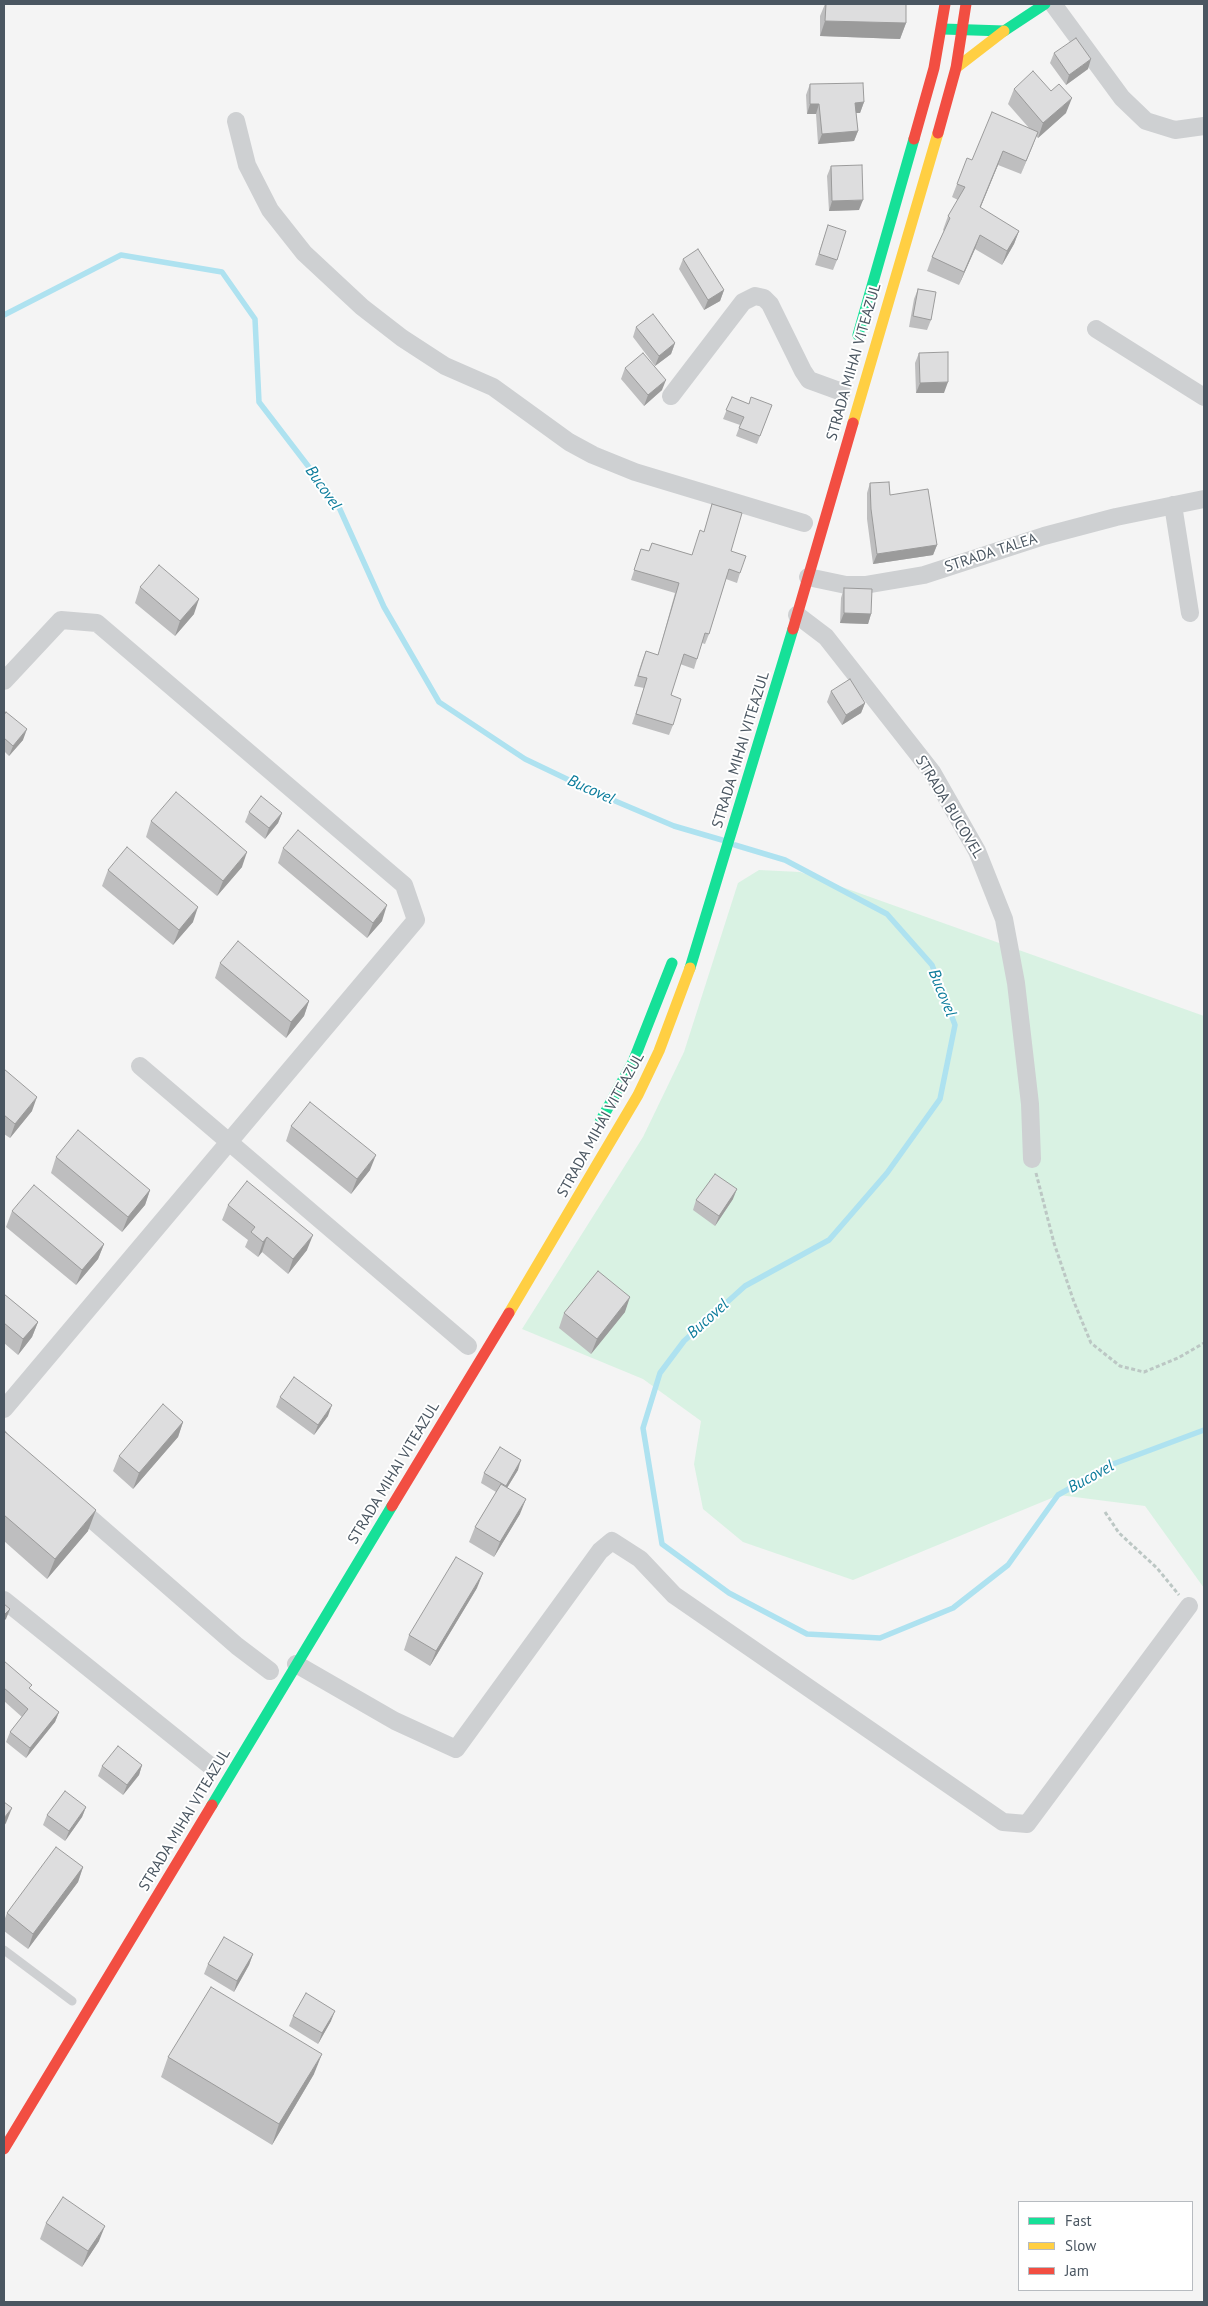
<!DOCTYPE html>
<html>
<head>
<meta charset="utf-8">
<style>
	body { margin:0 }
	#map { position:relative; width:1208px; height:2306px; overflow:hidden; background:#f4f4f4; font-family:"PT Sans",sans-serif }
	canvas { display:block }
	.frame { position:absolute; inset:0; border:5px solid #4a5661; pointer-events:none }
	.legend { position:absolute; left:1018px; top:2201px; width:175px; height:90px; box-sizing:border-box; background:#fff; border:1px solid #b7bbc0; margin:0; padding:6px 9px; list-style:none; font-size:15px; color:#4a5661 }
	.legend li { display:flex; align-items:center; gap:10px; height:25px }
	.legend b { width:25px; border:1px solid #b7bbc0 }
</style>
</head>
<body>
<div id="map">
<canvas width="1208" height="2306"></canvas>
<div class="frame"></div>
<ul class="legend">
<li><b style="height:6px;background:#16e098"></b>Fast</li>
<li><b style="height:6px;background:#ffcf43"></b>Slow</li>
<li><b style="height:6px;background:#f24e42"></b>Jam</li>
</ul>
</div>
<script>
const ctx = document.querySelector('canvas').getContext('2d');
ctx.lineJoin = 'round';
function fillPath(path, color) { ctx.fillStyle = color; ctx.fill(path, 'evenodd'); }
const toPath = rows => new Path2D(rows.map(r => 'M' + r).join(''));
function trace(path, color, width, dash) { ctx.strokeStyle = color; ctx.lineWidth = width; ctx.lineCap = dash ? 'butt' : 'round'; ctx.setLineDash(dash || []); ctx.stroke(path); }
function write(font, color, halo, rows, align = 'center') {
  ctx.font = font + ' "PT Sans",sans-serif'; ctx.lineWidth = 4; ctx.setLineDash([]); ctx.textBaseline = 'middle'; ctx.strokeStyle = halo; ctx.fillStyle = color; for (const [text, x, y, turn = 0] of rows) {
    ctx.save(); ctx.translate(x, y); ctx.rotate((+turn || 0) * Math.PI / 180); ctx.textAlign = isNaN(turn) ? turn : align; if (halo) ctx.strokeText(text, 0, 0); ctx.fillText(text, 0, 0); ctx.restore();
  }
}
fillPath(toPath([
	[759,870,800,872,1204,1016,1204,1588,1145,1506,1059,1495,853,1580,743,1542,703,1509,694,1464,701,1421,643,1379,522,1329,643,1137,684,1052,738,883]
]), '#d9f2e3');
trace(toPath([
	[4,315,121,255,222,272,255,319,259,402,338,505,384,607,439,702,525,759,594,792,674,826,722,840],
	[735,845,785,860,887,914,932,965,955,1025,940,1099,887,1173,829,1240,745,1286,684,1341,660,1373,643,1428,662,1544,729,1593,807,1634,880,1638,953,1608,1008,1565,1058,1495,1113,1464,1204,1430]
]), '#aee2f0', 5.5);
trace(toPath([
	[1036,1173,1054,1243,1074,1302,1091,1343,1120,1366,1144,1372,1178,1358,1204,1343],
	[1105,1512,1119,1533,1157,1568,1179,1595]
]), '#bcc7c4', 3, [4, 2.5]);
trace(toPath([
	[4,1950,72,2001]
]), '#ced0d2', 9);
trace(toPath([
	[1053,4,1122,98,1146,121,1175,130,1204,126],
	[236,121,247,165,270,210,304,253,362,307,402,338,445,366,493,387,569,442,593,455,635,472,804,523],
	[1096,329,1204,397],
	[671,396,743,302,755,296,764,298,770,304,803,371,809,380,842,392],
	[1173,505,1190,613],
	[808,577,846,585,865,585,924,575,1044,536,1116,517,1204,499],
	[797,615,826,637,932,772,977,851,1004,919,1016,983,1030,1104,1032,1159],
	[4,681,61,620,97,623,404,885,416,920,4,1409],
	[140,1066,468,1346],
	[74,1504,237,1646,270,1671],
	[4,1600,213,1768],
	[296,1664,395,1721,456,1749,600,1551,612,1541,640,1559,674,1595,1003,1822,1027,1824,1189,1606]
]), '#ced0d2', 18);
trace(toPath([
	[943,29,1004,31,1045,4],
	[858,335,914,139],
	[690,968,793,629],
	[600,1122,633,1062,672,963],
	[212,1805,392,1506]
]), '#16e098', 11);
trace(toPath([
	[956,68,1004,31],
	[853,423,938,133],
	[509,1313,638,1095,659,1051,690,968]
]), '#ffcf43', 11);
trace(toPath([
	[938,133,956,68,966,4],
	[914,139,934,68,945,4],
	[793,629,853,423],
	[392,1506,509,1313],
	[4,2149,212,1805]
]), '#f24e42', 11);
fillPath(toPath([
	[825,4,906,4,906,23,900,39,820,36,820,16],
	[1054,53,1088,69,1066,85,1050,63],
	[810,84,864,102,860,113,856,113,858,131,854,141,818,144,816,114,807,114,806,95],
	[1014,89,1066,113,1038,138,1036,136,1021,174,998,165,980,208,1019,231,1014,244,1002,265,975,249,959,285,927,271,932,257,944,231,943,230,948,216,958,200,952,197,957,184,1029,128,1008,104],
	[831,166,859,210,829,211,827,176],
	[828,225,837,260,833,270,815,265],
	[683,259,724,290,720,301,704,310,679,269],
	[918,289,931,320,927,330,909,327,914,299],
	[636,327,675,343,671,354,655,366,633,337],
	[919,353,944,393,916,393,915,363],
	[625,368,662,390,644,406,621,379],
	[732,397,749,404,772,405,757,444,736,436,740,425,723,419],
	[870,483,890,495,937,545,933,555,873,564,867,519,867,493],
	[712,504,731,551,740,573,737,583,726,579,709,634,705,644,702,643,694,669,680,664,671,695,673,725,669,735,632,724,644,688,634,686,642,661,646,651,658,655,675,593,631,580,641,549,649,551,652,543,692,555,704,532],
	[140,587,194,614,175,636,135,603],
	[844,588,871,614,868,624,840,623,841,598],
	[831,691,865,703,861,713,842,725,827,702],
	[4,715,23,740,9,756,4,751],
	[249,812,282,813,278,823,265,839,245,822],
	[151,821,242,867,217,896,146,837],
	[283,848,382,921,367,938,278,863],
	[108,870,193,922,173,945,102,886],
	[220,963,309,1001,304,1016,286,1038,215,978],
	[4,1069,32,1111,10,1138,4,1134],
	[291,1126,370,1170,351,1194,286,1141],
	[56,1157,150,1190,145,1205,122,1232,51,1173],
	[733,1199,715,1226,693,1210,696,1200],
	[228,1205,307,1250,288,1274,262,1252,258,1257,245,1247,248,1240,222,1220],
	[12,1211,104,1244,98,1259,76,1285,6,1227],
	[4,1294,38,1322,32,1337,18,1355,4,1343],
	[625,1312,591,1354,559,1328,564,1313],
	[280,1397,328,1416,314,1435,276,1407],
	[183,1422,178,1437,133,1489,113,1471,119,1456],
	[4,1429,88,1531,47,1579,4,1541],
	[518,1470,507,1488,520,1514,494,1557,469,1542,475,1527,496,1492,481,1483,484,1473],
	[477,1588,430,1666,404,1650,409,1635],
	[4,1661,30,1689,59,1712,55,1722,26,1758,6,1742,10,1732,22,1717,4,1701],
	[142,1765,139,1775,123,1795,98,1776,102,1766],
	[86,1807,82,1817,65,1841,43,1825,47,1815],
	[83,1867,78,1882,28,1949,4,1931,4,1921,7,1913],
	[253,1954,249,1965,234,1992,204,1974,208,1964],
	[293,2016,331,2021,318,2044,289,2026],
	[168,2057,314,2074,272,2145,161,2077],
	[46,2223,99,2241,82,2267,40,2239]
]), '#bebebf');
fillPath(toPath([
	[825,21,906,23,900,39,820,36],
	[1091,59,1088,69,1066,85,1069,75],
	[1072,98,1066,113,1038,138,1043,123],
	[864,102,860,113,852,113,855,103],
	[810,104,819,104,816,114,807,114],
	[858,131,854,141,818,144,822,134],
	[1038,132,1033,145,1021,174,1026,161],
	[1003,151,998,165,975,221,980,207],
	[863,200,859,210,829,211,832,201],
	[1019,231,1014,244,1002,265,1007,251],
	[980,235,975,249,959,285,964,272],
	[724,290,720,301,704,310,708,300],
	[675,343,671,354,655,366,659,356],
	[666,380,662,390,644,406,648,395],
	[948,382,944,393,916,393,920,383],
	[937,545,933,555,873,564,877,554],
	[199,599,194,614,175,636,180,621],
	[844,613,871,614,868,624,840,623],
	[865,703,861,713,842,725,846,715],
	[27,729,23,740,9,756,13,746],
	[282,813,278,823,265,839,269,828],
	[247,852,242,867,217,896,223,881],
	[387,905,382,921,367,938,373,923],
	[198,907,193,922,173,945,179,930],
	[309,1001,304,1016,286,1038,291,1022],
	[37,1097,32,1111,10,1138,15,1124],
	[376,1155,370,1170,351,1194,357,1179],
	[737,1189,733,1199,715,1226,719,1216],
	[150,1190,145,1205,122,1232,128,1217],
	[313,1235,307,1250,288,1274,293,1259],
	[267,1237,262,1252,258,1257,263,1242],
	[104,1244,98,1259,76,1285,82,1270],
	[630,1297,625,1312,591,1354,597,1339],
	[38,1322,32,1337,18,1355,23,1339],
	[332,1405,328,1416,314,1435,318,1425],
	[183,1422,178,1437,133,1489,139,1473],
	[521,1460,518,1470,502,1496,506,1486],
	[526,1499,520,1514,494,1557,500,1542],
	[96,1510,88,1531,47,1579,55,1559],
	[483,1573,477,1588,430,1666,436,1651],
	[10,1609,6,1619,4,1621,4,1615],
	[59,1712,55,1722,26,1758,30,1748],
	[142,1765,139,1775,123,1795,127,1785],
	[86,1807,82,1817,65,1841,69,1831],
	[12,1808,6,1823,4,1826,4,1818],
	[83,1867,78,1882,28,1949,33,1934],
	[253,1954,249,1965,234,1992,237,1981],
	[335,2011,331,2021,318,2044,322,2033],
	[322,2054,314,2074,272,2145,279,2124],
	[105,2226,99,2241,82,2267,88,2251]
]), '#9b9b9b');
const building = toPath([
	[826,4,906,4,906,23,825,21,826,4],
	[1076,38,1091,59,1069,75,1054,53,1076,38],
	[1033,71,1051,91,1059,84,1072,98,1043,123,1014,89,1033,71],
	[863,83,864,102,855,103,858,131,822,134,819,104,810,104,810,84,863,83],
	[992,112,1038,132,1026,161,1003,151,980,207,1019,231,1007,251,980,235,964,272,932,257,950,218,948,216,965,187,957,184,967,158,972,160,992,112],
	[862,165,863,200,832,201,831,166,862,165],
	[828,225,846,231,837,260,819,254,828,225],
	[698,249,724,290,708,300,683,259,698,249],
	[918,289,936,292,931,320,913,316,918,289],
	[653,314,675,343,659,356,636,327,653,314],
	[948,352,948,382,920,383,919,353,948,352],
	[643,353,666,380,648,395,625,368,643,353],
	[732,397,749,404,751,397,772,405,760,436,739,428,744,417,726,410,732,397],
	[889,482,890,495,928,489,937,545,877,554,871,509,870,483,889,482],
	[712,504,742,513,731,551,746,556,740,573,729,569,709,634,705,633,697,659,684,654,671,695,681,699,673,725,636,714,647,678,638,676,646,651,658,655,679,583,634,570,641,549,649,551,652,543,692,555,700,530,704,532,712,504],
	[159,565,199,599,180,621,140,587,159,565],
	[844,588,872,589,871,614,844,613,844,588],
	[850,679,865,703,846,715,831,691,850,679],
	[6,712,27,729,13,746,4,738,4,715,6,712],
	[176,792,247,852,223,881,151,821,176,792],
	[261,796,282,813,269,828,249,812,261,796],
	[298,830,387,905,373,923,283,848,298,830],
	[127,847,198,907,179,930,108,870,127,847],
	[238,941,309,1001,291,1022,220,963,238,941],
	[4,1069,37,1097,15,1124,4,1115,4,1069],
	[310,1102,376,1155,357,1179,291,1126,310,1102],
	[78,1130,150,1190,128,1217,56,1157,78,1130],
	[715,1174,737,1189,719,1216,696,1200,715,1174],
	[247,1181,313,1235,293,1259,267,1237,263,1242,251,1232,255,1227,228,1205,247,1181],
	[34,1185,104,1244,82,1270,12,1211,34,1185],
	[598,1271,630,1297,597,1339,564,1313,598,1271],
	[4,1294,38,1322,23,1339,4,1323,4,1294],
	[294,1377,332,1405,318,1425,280,1397,294,1377],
	[163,1404,183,1422,139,1473,119,1456,163,1404],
	[4,1429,4,1431,96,1510,55,1559,4,1515,4,1429],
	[500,1447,521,1460,506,1486,484,1473,500,1447],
	[501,1484,526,1499,500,1542,475,1527,501,1484],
	[456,1557,483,1573,436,1651,409,1635,456,1557],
	[4,1604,10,1609,4,1615,4,1604],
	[4,1661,32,1685,29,1688,59,1712,30,1748,10,1732,28,1709,4,1688,4,1661],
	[118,1746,142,1765,127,1785,102,1766,118,1746],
	[65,1791,86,1807,69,1831,47,1815,65,1791],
	[4,1802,12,1808,4,1818,4,1802],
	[56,1847,83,1867,33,1934,7,1913,56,1847],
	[224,1937,253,1954,237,1981,208,1964,224,1937],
	[211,1987,322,2054,279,2124,168,2057,211,1987],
	[306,1993,335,2011,322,2033,293,2016,306,1993],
	[63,2197,105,2226,88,2251,46,2223,63,2197]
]);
fillPath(building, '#ddddde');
trace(building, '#9b9b9b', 1);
write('15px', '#4a5661', '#fff', [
	["STRADA MIHAI VITEAZUL",854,362,-74],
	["STRADA TALEA",991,553,-18],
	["STRADA MIHAI VITEAZUL",741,750,-73],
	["STRADA BUCOVEL",949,807,59],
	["STRADA MIHAI VITEAZUL",601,1125,-61],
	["STRADA MIHAI VITEAZUL",394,1473,-59],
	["STRADA MIHAI VITEAZUL",185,1820,-59]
]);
write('italic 16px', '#0c7c9b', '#fff', [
	["Bucovel",323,488,55],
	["Bucovel",591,790,24],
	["Bucovel",942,993,68],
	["Bucovel",708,1319,-42],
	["Bucovel",1091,1477,-29]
]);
</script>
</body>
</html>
